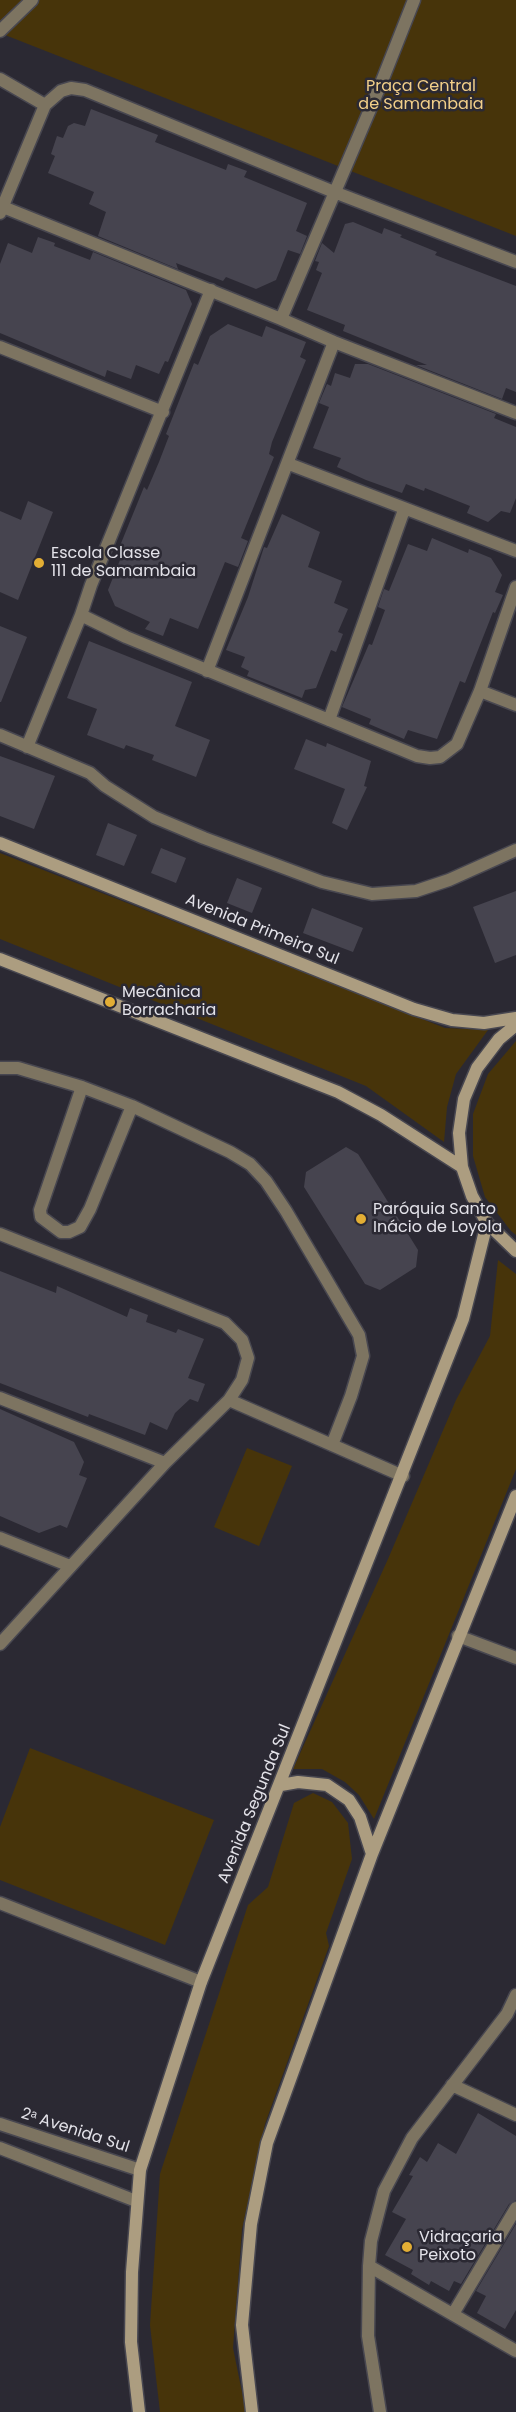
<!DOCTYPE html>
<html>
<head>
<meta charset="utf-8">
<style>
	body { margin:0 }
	canvas { display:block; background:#2b2933 }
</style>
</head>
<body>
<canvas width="516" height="2412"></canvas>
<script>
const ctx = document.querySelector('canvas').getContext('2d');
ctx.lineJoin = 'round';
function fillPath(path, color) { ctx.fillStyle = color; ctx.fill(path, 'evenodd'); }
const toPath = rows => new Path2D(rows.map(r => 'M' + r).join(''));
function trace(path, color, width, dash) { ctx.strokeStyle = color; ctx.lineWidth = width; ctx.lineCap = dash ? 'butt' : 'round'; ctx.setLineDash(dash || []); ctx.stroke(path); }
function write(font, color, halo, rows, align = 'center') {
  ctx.font = font + ' Poppins,sans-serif'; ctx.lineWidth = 5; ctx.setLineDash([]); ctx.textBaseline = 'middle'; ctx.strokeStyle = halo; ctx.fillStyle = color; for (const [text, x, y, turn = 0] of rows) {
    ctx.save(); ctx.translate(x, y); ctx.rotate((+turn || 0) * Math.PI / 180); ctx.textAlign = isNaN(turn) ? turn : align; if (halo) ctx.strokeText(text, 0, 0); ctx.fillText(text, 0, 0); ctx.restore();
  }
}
fillPath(toPath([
	[0,0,516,0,516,236,0,33],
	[0,853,445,1028,488,1030,456,1074,447,1107,444,1142,366,1086,0,939],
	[516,1041,516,1235,511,1231,485,1197,473,1156,473,1114,488,1074],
	[498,1260,516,1274,516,1469,374,1819,359,1795,345,1782,322,1769,293,1769,388,1559,456,1400,490,1336],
	[247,1448,292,1466,259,1546,214,1527],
	[30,1748,214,1820,165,1945,0,1880,0,1827],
	[313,1793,332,1802,348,1823,352,1859,326,1933,329,1946,265,2124,242,2229,233,2348,246,2412,160,2412,150,2325,160,2174,248,1905,268,1887,294,1803]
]), '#47340a');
fillPath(toPath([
	[91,109,158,135,155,142,226,170,228,164,247,171,244,177,307,203,296,231,307,236,300,254,288,250,276,280,256,289,226,277,223,281,176,263,178,269,98,236,106,212,89,204,94,192,48,173,55,156,51,154,57,136,63,138,68,126,74,123,85,126],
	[353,222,382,234,384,228,402,235,400,237,437,252,435,255,516,286,516,392,506,388,502,399,416,365,427,365,343,331,345,325,307,310,322,273,316,270,319,262,315,261,322,243,334,253,345,224],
	[38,237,55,243,54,246,90,260,93,252,186,290,192,304,168,362,165,361,159,374,136,365,131,379,107,370,105,377,0,333,0,264,8,243,32,253],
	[228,324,262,337,266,326,306,342,300,357,306,360,272,442,269,454,274,457,241,538,248,541,238,567,225,562,198,629,170,618,163,636,145,629,150,622,115,606,108,590,120,560,115,558,144,487,147,490,159,462,169,436,166,434,194,363,198,365,210,336],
	[355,364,368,364,496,414,494,418,516,427,516,498,510,513,501,511,488,522,467,513,470,506,425,488,424,491,406,484,402,493,366,480,337,467,341,458,313,448,329,407,319,403,327,384,331,386,335,373,350,378],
	[28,501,53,512,18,600,0,592,0,511,21,520],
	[282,514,320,532,308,567,342,581,334,603,348,609,338,632,343,634,336,652,331,650,316,688,305,690,302,698,247,676,249,671,241,667,245,657,226,650,248,597,264,547,267,548],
	[432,538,468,553,469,549,491,558,502,575,495,592,503,595,495,613,493,612,465,683,460,681,437,739,408,730,404,739,369,724,371,719,342,707,369,644,372,645,385,610,378,607,384,589,389,591,408,544,427,551],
	[0,626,27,637,1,702,0,702],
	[89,641,192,682,175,726,210,740,196,777,152,760,154,755,126,745,124,749,87,735,97,709,67,698],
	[306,739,326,747,327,743,371,761,364,786,367,787,347,830,332,823,345,789,294,769],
	[0,756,55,776,34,829,0,816],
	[108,823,137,835,124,866,96,855],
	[161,848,186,858,176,883,151,873],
	[237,878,262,888,252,913,227,903],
	[516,891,516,955,495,963,473,907],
	[312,908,363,928,353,952,303,933],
	[346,1147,358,1154,418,1250,416,1267,380,1290,365,1284,304,1187,306,1172],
	[0,1271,56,1293,57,1286,127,1317,130,1308,148,1315,146,1322,176,1333,178,1329,204,1339,188,1378,205,1384,198,1402,190,1399,175,1413,167,1430,150,1422,145,1435,89,1414,88,1417,0,1383],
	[0,1409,74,1442,84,1462,79,1475,87,1478,67,1528,60,1525,39,1533,0,1516],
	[478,2113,516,2136,516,2200,509,2204,461,2284,454,2281,449,2291,431,2281,429,2285,411,2274,413,2270,385,2255,406,2219,392,2212,413,2176,409,2175,420,2157,427,2162,438,2143,456,2154],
	[516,2224,516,2310,505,2329,477,2313,486,2296,476,2291]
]), '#46444f');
const minor = toPath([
	[0,31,32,0],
	[0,79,45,105],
	[3,207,281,319,334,342,516,413],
	[0,213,45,105,61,91,71,88,85,90,334,192,516,262],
	[211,290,91,585,81,615,126,637,400,749,417,756,430,758,440,757,457,744,480,691,516,587],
	[281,319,380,86,414,0],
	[0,347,163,412],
	[289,464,516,551],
	[207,671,334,342],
	[480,691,516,705],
	[329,720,404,510],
	[0,735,90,773,105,786,154,817,204,838,322,882,372,894,416,891,449,880,516,850],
	[27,747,81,615],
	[0,1068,18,1068,82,1087,132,1106,230,1152,250,1164,266,1181,286,1211,359,1335,363,1356,351,1396,332,1445],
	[82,1087,40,1210,41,1217,61,1232,69,1232,80,1227,90,1209,132,1106],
	[0,1234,225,1323,242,1340,248,1358,242,1380,229,1400,165,1463,0,1644],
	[0,1398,165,1463],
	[229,1400,403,1476],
	[0,1538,70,1566],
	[458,1636,516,1658],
	[0,1903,201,1982],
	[452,2085,516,2115],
	[369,2266,516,2351],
	[453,2314,516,2208],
	[380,2412,368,2336,369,2266,371,2241,384,2191,412,2138,507,2014,516,1995]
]);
const tertiary = toPath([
	[0,2124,140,2170],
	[0,2148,136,2201]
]);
const secondary = toPath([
	[0,843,414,1009,452,1020,484,1023,516,1018],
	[0,959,338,1092,381,1115,462,1167],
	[516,1025,499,1039,477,1068,464,1099,459,1133,462,1167,472,1196,487,1223,516,1251],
	[281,1785,298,1782,327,1785,349,1800,360,1817,372,1854],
	[139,2412,131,2342,132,2272,140,2170,201,1982,463,1319,487,1223],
	[252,2412,242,2325,251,2224,267,2143,372,1854,516,1496]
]);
trace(minor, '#484750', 15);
trace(tertiary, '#484750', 15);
trace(secondary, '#484750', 15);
trace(minor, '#7d7461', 12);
trace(tertiary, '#7d7461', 12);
trace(secondary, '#ac9d80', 12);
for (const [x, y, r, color] of [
	[39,563,6,"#e3ae34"],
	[110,1002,6,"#e3ae34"],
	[361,1219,6,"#e3ae34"],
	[407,2247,6,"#e3ae34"]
]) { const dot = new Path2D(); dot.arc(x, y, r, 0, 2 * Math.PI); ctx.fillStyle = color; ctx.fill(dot); trace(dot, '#2b2933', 2); }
write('16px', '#f2cf89', '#2b2933', [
	["Praça Central",421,87],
	["de Samambaia",421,105]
]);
write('16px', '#e3e2e9', '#2b2933', [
	["Escola Classe",51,554],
	["111 de Samambaia",51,572],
	["Mecânica",122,993],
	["Borracharia",122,1011],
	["Paróquia Santo",373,1210],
	["Inácio de Loyola",373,1228],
	["Vidraçaria",419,2238],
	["Peixoto",419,2256]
], 'left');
write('16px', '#e3e2e9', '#2b2933', [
	["Avenida Primeira Sul",262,930,22],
	["Avenida Segunda Sul",255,1804,-68],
	["2ᵃ Avenida Sul",75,2131,18]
]);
</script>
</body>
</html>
